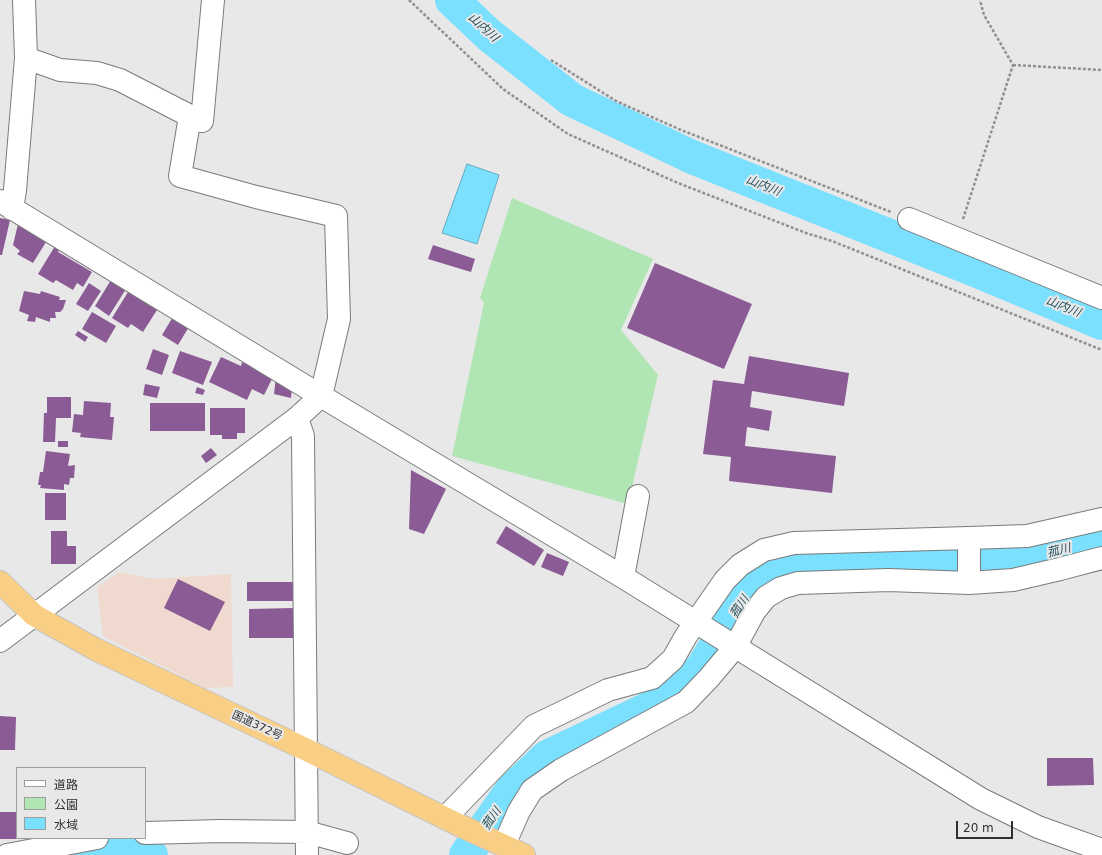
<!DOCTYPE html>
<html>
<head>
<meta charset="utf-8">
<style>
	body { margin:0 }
	#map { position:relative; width:1102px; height:855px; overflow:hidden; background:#e8e8e9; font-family:"DejaVu Sans","Noto Sans JP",sans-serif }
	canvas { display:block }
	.legend { position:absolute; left:16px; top:767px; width:130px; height:72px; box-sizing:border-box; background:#e8e8e9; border:1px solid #9e9e9f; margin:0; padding:5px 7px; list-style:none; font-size:12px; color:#303031 }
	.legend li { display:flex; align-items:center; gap:8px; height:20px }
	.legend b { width:20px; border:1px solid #9e9e9f }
	.scale { position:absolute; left:956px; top:821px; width:57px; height:18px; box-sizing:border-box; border:2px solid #303031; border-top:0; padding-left:5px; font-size:12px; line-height:14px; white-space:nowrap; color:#303031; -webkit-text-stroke:3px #e8e8e9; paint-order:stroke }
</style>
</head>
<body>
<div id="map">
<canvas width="1102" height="855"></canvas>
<ul class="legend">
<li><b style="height:5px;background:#fff"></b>道路</li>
<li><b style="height:11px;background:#b0e6b4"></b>公園</li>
<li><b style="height:11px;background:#7bdffe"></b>水域</li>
</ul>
<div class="scale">20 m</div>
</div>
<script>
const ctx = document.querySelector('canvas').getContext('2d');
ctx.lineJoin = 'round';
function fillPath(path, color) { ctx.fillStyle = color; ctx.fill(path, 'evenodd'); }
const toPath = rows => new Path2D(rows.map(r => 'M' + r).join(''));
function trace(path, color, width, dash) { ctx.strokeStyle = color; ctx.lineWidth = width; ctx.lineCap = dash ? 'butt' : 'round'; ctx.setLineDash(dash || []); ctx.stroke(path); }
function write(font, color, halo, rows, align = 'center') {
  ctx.font = font + ' "DejaVu Sans","Noto Sans JP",sans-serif'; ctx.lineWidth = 4; ctx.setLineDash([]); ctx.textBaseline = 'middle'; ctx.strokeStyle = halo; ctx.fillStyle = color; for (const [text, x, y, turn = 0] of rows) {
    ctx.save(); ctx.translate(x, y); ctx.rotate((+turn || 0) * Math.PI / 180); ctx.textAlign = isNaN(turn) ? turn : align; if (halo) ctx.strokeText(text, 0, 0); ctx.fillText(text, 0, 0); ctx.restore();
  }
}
fillPath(toPath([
	[119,572,154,579,231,574,233,687,205,688,103,636,97,587]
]), '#f0d9ce');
fillPath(toPath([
	[512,198,653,259,621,330,658,375,628,504,452,456,484,303,480,298]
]), '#b0e6b4');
const water = toPath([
	[467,164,499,175,477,244,442,233,467,164]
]);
fillPath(water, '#7bdffe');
trace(water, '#64aac0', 1);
trace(toPath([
	[452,0,489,35,572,100,692,157,975,270,1102,323],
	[73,855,92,850,144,852,151,855],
	[466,855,512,790,547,757,673,697,703,667,746,596,767,576,799,564,979,562,1042,555,1102,540]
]), '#7bdffe', 34);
fillPath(toPath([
	[0,218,10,220,2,255,0,255],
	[18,224,46,242,33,263,17,254,20,251,13,245],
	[433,245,475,259,471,272,428,259],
	[55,246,60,249,58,252,92,272,83,287,77,283,73,290,56,280,53,283,38,274],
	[655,263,752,304,724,369,627,328],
	[111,280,126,289,109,316,95,306],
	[89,283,101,291,88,311,76,304],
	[24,291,40,294,41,291,60,297,59,300,66,300,63,309,60,312,55,312,56,318,50,318,50,322,36,317,35,322,27,321,29,315,19,311],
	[128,292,157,310,143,332,131,324,128,328,112,318],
	[92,312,116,326,106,343,82,329],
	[174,315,190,325,178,345,162,335],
	[78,331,88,337,85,342,75,335],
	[153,349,169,355,162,375,146,369],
	[180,351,212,362,203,385,172,373],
	[749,356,849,373,844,406,752,391,750,407,772,411,769,431,747,427,745,446,836,456,832,493,729,481,731,457,703,454,713,380,744,384],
	[221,357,241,366,242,362,258,369,274,375,264,395,252,389,247,400,209,382],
	[276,377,292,388,291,398,274,394],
	[145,384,160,387,157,398,143,395],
	[197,387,205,390,203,395,195,393],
	[47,397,71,397,71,418,56,418,55,442,43,442,44,413,47,413],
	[84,401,111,403,110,417,114,417,112,440,80,437,81,433,72,432,74,414,83,415],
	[150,403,205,403,205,431,150,431],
	[210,408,245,408,245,433,237,433,237,439,222,439,222,435,210,435],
	[58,441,68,441,68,447,58,447],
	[211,448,217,455,206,463,201,456],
	[46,451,70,454,68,466,75,465,74,478,70,478,69,485,64,484,64,490,40,488,41,485,38,485,40,472,43,472],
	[411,470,446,489,424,534,409,529],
	[45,493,66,493,66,520,45,520],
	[506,526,544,550,534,566,496,543],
	[51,531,67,531,67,546,76,546,76,564,51,564],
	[547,553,569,562,563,576,541,567],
	[178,579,225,602,210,631,164,608],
	[247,582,295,582,295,601,247,601],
	[294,608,295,638,249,638,249,609],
	[0,716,16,717,15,750,0,750],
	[1047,758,1093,758,1094,785,1047,786],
	[0,812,17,812,17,839,0,839]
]), '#8b5b95');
const minor = toPath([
	[26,58,60,70,97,73,120,80,190,116],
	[0,201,321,396,623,577,981,799,1038,827,1102,850],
	[12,209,15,190,26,58,24,0],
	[909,219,1102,298],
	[297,418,303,436,307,855],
	[969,538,969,583],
	[623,577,638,496],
	[0,641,297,418,321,396,339,319,336,216,256,197,180,176,190,116,202,121,213,0],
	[445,818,534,726,561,713,608,690,652,678,673,659,686,636,725,580,740,565,764,550,794,543,969,538,1027,536,1102,519],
	[145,833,221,831,307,832,347,843],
	[504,845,519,811,532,790,561,770,686,702,709,678,735,647,754,612,766,597,781,588,798,583,889,580,969,583,1013,580,1060,569,1102,558],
	[7,855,97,838]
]);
const highway = toPath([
	[0,582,34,615,95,649,307,750,459,825,524,855]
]);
trace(minor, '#797a7b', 24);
trace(highway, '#c5c5c5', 24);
trace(toPath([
	[409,0,503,89,568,134,678,183,806,233,832,241,1102,350],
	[551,60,616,101,681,130,891,212],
	[1013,65,1102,70],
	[963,219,1013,65,984,15,980,0]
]), '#909091', 2.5, [3, 2]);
trace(minor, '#fff', 22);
trace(highway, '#f9ce85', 22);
write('11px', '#303031', '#e8e8e9', [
	["国道372号",257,726,25]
]);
write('italic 12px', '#24505d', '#e8e8e9', [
	["山内川",483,28,42],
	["山内川",763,186,22],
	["山内川",1063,307,22],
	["菰川",1059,551,-14],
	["菰川",740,607,-56],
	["菰川",492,819,-55]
]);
</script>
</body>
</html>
